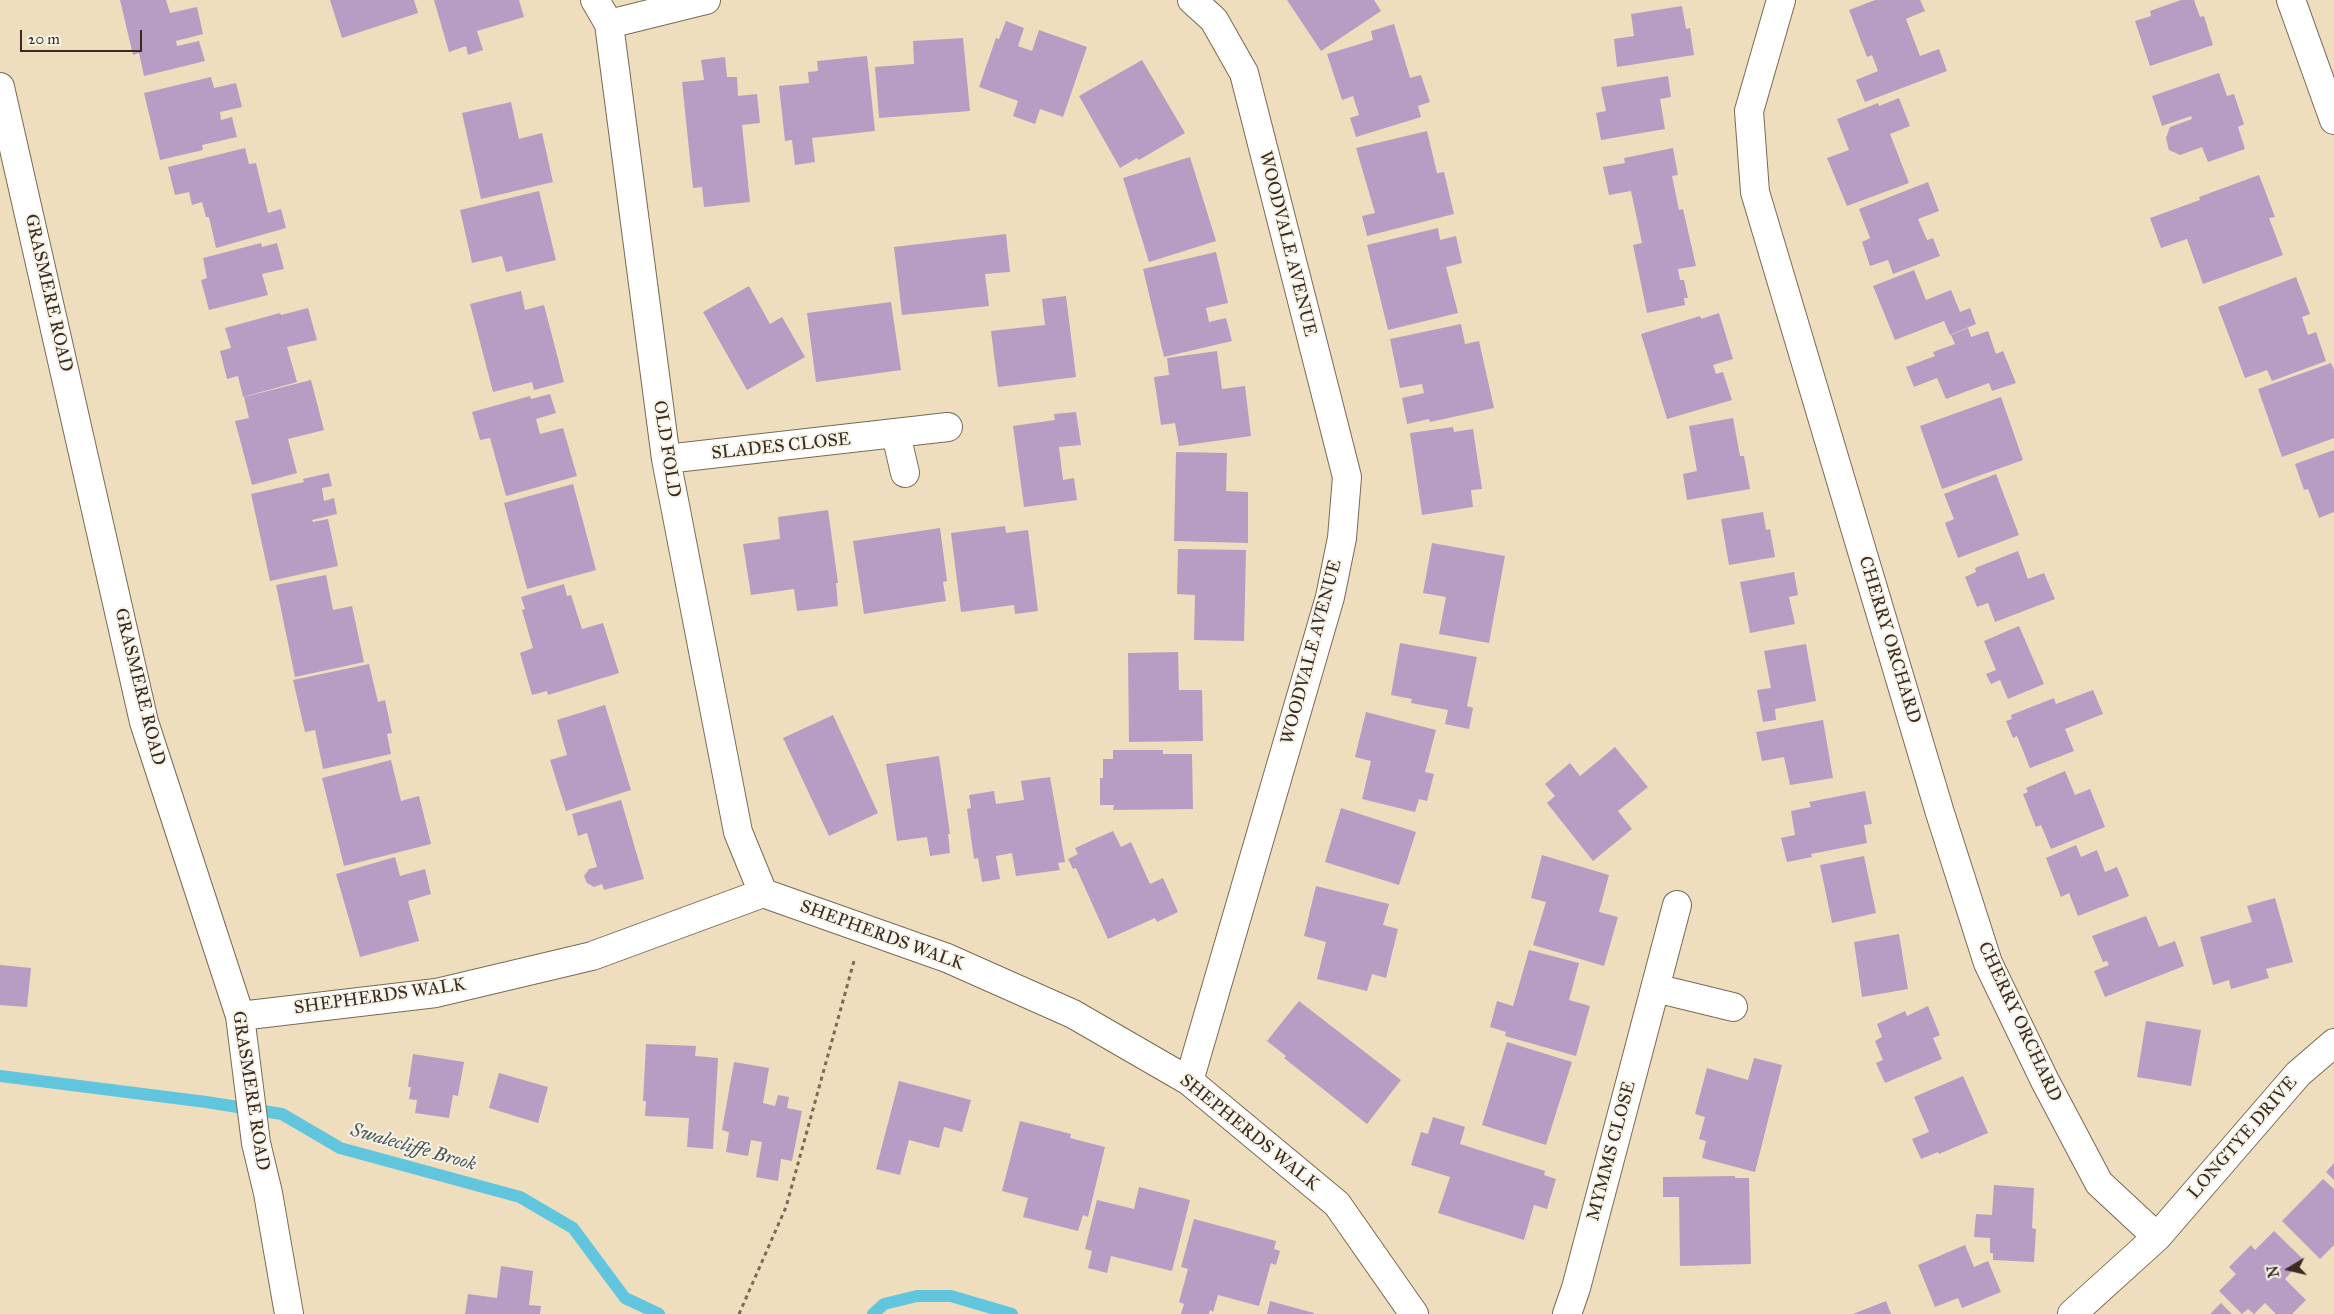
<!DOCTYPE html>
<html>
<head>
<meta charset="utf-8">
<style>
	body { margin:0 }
	#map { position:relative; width:2334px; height:1314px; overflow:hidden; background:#eedebe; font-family:"IM FELL Great Primer",serif }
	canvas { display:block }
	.north { position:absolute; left:2264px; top:1244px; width:50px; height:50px; -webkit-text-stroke:4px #f7f3e8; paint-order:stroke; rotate:261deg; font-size:14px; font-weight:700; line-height:20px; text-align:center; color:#3b2a1e }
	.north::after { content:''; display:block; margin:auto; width:18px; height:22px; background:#3b2a1e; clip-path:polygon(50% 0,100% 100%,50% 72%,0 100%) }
	.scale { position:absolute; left:20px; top:30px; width:122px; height:22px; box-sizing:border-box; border:2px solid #3b2a1e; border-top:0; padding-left:6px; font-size:15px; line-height:18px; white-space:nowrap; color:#3b2a1e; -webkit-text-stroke:4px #f7f3e8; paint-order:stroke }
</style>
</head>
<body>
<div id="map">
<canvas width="2334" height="1314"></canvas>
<div class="north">N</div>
<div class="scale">20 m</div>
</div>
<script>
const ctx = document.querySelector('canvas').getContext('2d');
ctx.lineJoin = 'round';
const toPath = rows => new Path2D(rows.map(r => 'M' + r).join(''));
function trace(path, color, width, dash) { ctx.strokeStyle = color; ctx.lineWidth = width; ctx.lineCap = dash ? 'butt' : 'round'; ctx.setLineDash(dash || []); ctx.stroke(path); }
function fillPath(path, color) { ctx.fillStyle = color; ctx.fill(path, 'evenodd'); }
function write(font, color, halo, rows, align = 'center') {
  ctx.font = font + ' "IM FELL Great Primer",serif'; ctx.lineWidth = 4; ctx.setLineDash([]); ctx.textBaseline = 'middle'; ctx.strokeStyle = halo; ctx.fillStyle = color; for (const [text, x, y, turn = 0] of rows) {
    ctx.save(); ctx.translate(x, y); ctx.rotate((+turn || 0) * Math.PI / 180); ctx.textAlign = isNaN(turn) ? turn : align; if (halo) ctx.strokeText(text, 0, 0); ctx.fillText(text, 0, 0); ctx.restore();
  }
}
trace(toPath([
	[0,1076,206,1102,282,1114,340,1148,520,1197,573,1228,625,1298,659,1314],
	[873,1314,884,1304,917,1296,951,1296,1012,1314]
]), '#60c5dd', 12);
fillPath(toPath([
	[120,0,166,0,170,13,197,7,203,34,176,41,177,46,199,41,205,61,144,76,139,53,133,55],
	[330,0,414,0,418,13,342,38],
	[434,0,519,0,524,17,477,31,483,50,468,55,466,46,449,52],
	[1287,0,1374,0,1381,11,1321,51],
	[1875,0,1920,0,1925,11,1906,19,1920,56,1939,49,1947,71,1865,102,1856,80,1878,71,1872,55,1867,57,1849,10],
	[2181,0,2194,0,2200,17,2204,16,2213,45,2150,66,2135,21,2151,16,2150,11],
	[1682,6,1686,29,1690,28,1694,55,1617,67,1614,39,1634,36,1631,14],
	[1006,21,1024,28,1018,46,1032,51,1039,30,1087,47,1063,117,1040,109,1035,124,1013,116,1018,101,979,87,996,38,999,39],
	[1394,24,1410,78,1421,75,1430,102,1418,106,1421,117,1356,137,1350,118,1359,115,1353,96,1342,100,1327,54,1373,40,1371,31],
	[963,38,970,111,879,118,875,67,914,64,913,41],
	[867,56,875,131,812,138,815,162,795,165,792,140,785,141,779,86,809,83,808,72,818,71,817,61],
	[725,57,727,77,737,77,738,96,757,94,760,123,742,125,750,202,704,207,702,187,693,188,682,82,704,80,701,60],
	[1142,60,1185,133,1139,160,1137,158,1120,168,1079,96],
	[2219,73,2227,96,2234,94,2244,124,2238,127,2245,149,2208,162,2202,147,2180,155,2169,150,2166,138,2170,127,2192,119,2191,116,2162,126,2152,96],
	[1668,76,1671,97,1660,99,1665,129,1601,140,1596,113,1606,111,1601,87],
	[211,77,214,88,236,83,242,107,220,112,221,120,232,117,237,137,202,145,203,150,160,160,144,93],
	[1899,98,1910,126,1890,134,1909,183,1847,206,1827,158,1849,150,1837,119,1878,103,1879,106],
	[511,102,519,139,542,133,553,182,481,199,462,113],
	[1427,131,1437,173,1444,172,1454,214,1367,236,1362,216,1375,213,1356,148],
	[245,148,249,164,256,163,268,213,281,209,286,228,216,248,209,217,206,217,202,202,192,205,189,192,175,195,168,167],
	[1673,148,1678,175,1672,176,1679,210,1683,209,1696,266,1678,269,1680,280,1684,280,1688,298,1684,298,1685,305,1647,313,1633,245,1642,243,1631,191,1609,195,1603,167,1625,163,1624,158],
	[1190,157,1216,241,1149,262,1123,178],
	[2259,175,2275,217,2269,218,2283,255,2203,284,2187,239,2161,248,2150,218,2200,200,2199,197],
	[1928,182,1939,211,1918,219,1927,240,1933,238,1940,256,1893,274,1888,260,1870,266,1862,242,1870,238,1859,209],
	[539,191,556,260,506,272,502,256,472,263,460,210],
	[1438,228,1440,240,1456,236,1462,263,1446,267,1458,313,1388,330,1367,245],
	[1006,234,1010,272,985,274,989,306,902,315,894,247],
	[261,243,262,247,277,243,284,269,262,274,268,295,209,310,201,280,207,278,203,258],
	[1216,252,1228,303,1206,308,1209,322,1226,318,1232,341,1164,357,1143,269],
	[1914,270,1926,300,1951,290,1960,312,1970,308,1976,324,1950,335,1944,321,1895,340,1873,286],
	[2296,277,2310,314,2302,317,2308,335,2316,332,2326,361,2272,381,2267,370,2245,378,2218,307],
	[749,286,770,324,782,317,805,357,747,390,703,312],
	[521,291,525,310,544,305,564,382,534,390,532,382,493,392,470,304],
	[1066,296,1076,377,998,387,991,331,1045,325,1042,299],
	[891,302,901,370,816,382,807,313],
	[308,308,317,340,287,347,297,382,243,397,238,376,227,379,220,351,231,348,225,328,280,313,281,315],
	[1719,313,1733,359,1713,365,1716,374,1723,372,1732,400,1667,419,1641,334,1700,316,1701,319],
	[1461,324,1465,344,1479,341,1494,408,1430,422,1429,419,1407,424,1402,398,1424,393,1422,384,1400,388,1390,339],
	[1968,328,1971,337,1988,331,1996,354,2003,351,2016,383,1992,391,1989,383,1946,399,1937,378,1914,387,1906,367,1935,356,1933,352,1955,344,1951,335],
	[1217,351,1222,389,1245,386,1251,436,1179,446,1175,423,1161,425,1154,377,1169,375,1167,358],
	[2331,363,2334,370,2334,438,2282,457,2258,389],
	[311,380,324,430,288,439,297,473,252,485,235,421,249,418,244,397],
	[550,394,556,413,536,419,540,434,563,428,577,476,506,496,490,438,480,440,472,412,530,396,531,399],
	[2001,397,2023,460,1942,489,1920,426],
	[1076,412,1081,445,1059,447,1063,480,1074,478,1077,500,1024,507,1013,426,1055,420,1054,414],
	[1733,418,1740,456,1744,456,1750,489,1687,500,1683,474,1697,471,1689,426],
	[1453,427,1454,432,1473,429,1482,489,1471,490,1473,507,1422,515,1410,433],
	[2334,450,2334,512,2319,518,2308,489,2304,490,2295,464],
	[1176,452,1227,453,1226,491,1248,492,1248,543,1174,541],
	[329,473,332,486,322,488,324,501,334,498,337,514,312,520,313,522,328,519,338,566,270,581,251,494,304,482,303,479],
	[1996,474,2019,535,1958,558,1945,523,1954,519,1944,494],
	[573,484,596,570,527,589,504,503],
	[828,510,838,583,836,583,838,606,797,611,794,589,751,595,743,544,780,539,778,517],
	[1763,512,1766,530,1770,529,1775,557,1729,565,1721,519],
	[1005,526,1006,533,1028,530,1038,611,1015,614,1014,605,961,612,951,533],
	[940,528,947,581,943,582,946,601,864,614,853,541],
	[1432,543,1505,556,1489,643,1439,634,1446,597,1423,593],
	[1178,549,1246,550,1244,641,1194,640,1195,595,1177,594],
	[2018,551,2028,579,2044,573,2055,599,1995,622,1988,603,1977,607,1965,577,1976,572,1975,568],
	[1794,572,1798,595,1789,597,1795,624,1750,633,1740,582],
	[326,575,333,610,352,606,364,662,295,677,276,585],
	[564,584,567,596,571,595,582,629,603,623,619,673,548,695,547,691,532,695,520,653,533,648,522,610,525,609,521,597],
	[2019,626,2044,684,2008,699,2000,680,1991,684,1986,674,1996,670,1984,641],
	[1400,643,1477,657,1467,706,1473,708,1469,729,1445,724,1448,710,1411,703,1412,699,1391,695],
	[1806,644,1816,701,1775,709,1776,720,1763,722,1757,690,1771,688,1764,651],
	[1178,652,1179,690,1202,690,1203,741,1129,742,1128,653],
	[369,664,378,702,385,700,392,733,387,734,391,754,323,769,315,730,305,732,293,680],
	[2093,690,2103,714,2065,729,2074,751,2030,768,2017,736,2013,738,2006,721,2012,719,2011,715,2054,698,2056,704],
	[605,705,631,790,566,811,550,760,567,755,557,720],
	[1366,712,1436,730,1425,772,1434,774,1427,801,1419,799,1415,812,1362,799,1371,761,1355,757],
	[833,715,878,813,829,836,783,738],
	[1823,720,1833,778,1790,785,1784,757,1762,761,1756,732],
	[1615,747,1648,787,1618,811,1632,829,1593,861,1547,803,1555,796,1545,784,1570,763,1580,776],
	[1113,750,1163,750,1163,754,1192,754,1193,809,1113,810,1114,805,1100,805,1100,778,1103,778,1103,759,1113,759],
	[939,756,950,834,948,834,950,853,930,856,927,837,897,841,886,764],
	[391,760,401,801,419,796,431,844,344,866,322,778],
	[2065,771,2075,795,2090,789,2105,827,2051,849,2041,825,2036,827,2023,794,2028,792,2026,788],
	[1050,777,1065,862,1058,863,1060,870,1016,876,1012,853,996,856,1000,879,982,882,978,858,974,859,967,809,971,808,969,795,994,791,996,804,1024,800,1021,781],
	[1865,791,1872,824,1864,825,1867,843,1811,854,1812,857,1787,862,1781,838,1795,835,1791,811,1811,807,1809,802],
	[621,800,644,879,604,890,602,884,594,887,587,883,584,876,589,869,597,867,587,833,578,836,572,814],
	[1341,808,1416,832,1399,885,1325,862],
	[1113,831,1121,847,1131,842,1150,884,1163,878,1178,912,1157,922,1155,918,1108,939,1076,868,1073,869,1068,859,1078,854,1075,848],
	[2076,845,2081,857,2097,850,2105,872,2117,867,2129,896,2078,916,2069,893,2061,897,2046,858],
	[1542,855,1609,875,1599,912,1618,917,1604,966,1533,945,1546,902,1531,898],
	[1864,856,1876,913,1832,923,1820,865],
	[395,857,400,876,425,869,431,894,408,901,419,941,360,957,336,874],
	[1316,886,1389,904,1383,925,1398,929,1386,978,1372,974,1367,991,1317,979,1326,942,1304,936],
	[2275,898,2293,962,2266,969,2269,978,2231,989,2229,980,2213,985,2200,937,2252,922,2247,906],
	[2146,916,2159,947,2175,941,2184,966,2105,997,2094,971,2109,965,2107,961,2103,962,2092,936],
	[1899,934,1908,989,1862,997,1854,942],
	[1529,950,1579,963,1569,1000,1590,1006,1576,1056,1505,1036,1506,1032,1490,1027,1497,1001,1513,1006],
	[0,965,31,968,27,1007,0,1005],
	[1299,1001,1401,1080,1367,1124,1284,1058,1286,1056,1267,1041],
	[1928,1006,1940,1035,1933,1038,1942,1059,1885,1083,1876,1063,1883,1060,1875,1041,1882,1037,1877,1024,1905,1011,1907,1016],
	[2146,1021,2201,1030,2191,1086,2137,1077],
	[1507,1042,1572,1062,1546,1145,1482,1125],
	[646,1044,696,1046,695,1056,718,1058,713,1149,687,1147,689,1118,645,1116,646,1101,643,1101],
	[413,1054,464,1062,458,1096,453,1095,449,1118,415,1113,417,1100,409,1099,411,1087,408,1087],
	[1754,1058,1782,1065,1755,1172,1702,1158,1706,1141,1699,1139,1705,1117,1695,1114,1707,1068,1748,1080],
	[734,1062,769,1068,763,1103,775,1106,778,1095,789,1097,787,1108,802,1111,792,1161,781,1159,778,1181,756,1177,762,1142,751,1140,748,1156,726,1152,729,1132,722,1130],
	[499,1073,548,1087,538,1123,489,1108],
	[1963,1076,1988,1133,1939,1154,1938,1152,1921,1159,1912,1139,1929,1132,1914,1097],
	[899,1081,971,1100,962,1132,944,1127,939,1148,909,1140,900,1175,876,1169],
	[1433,1117,1465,1127,1460,1144,1545,1171,1544,1175,1556,1179,1547,1209,1534,1205,1524,1240,1438,1213,1450,1177,1411,1165,1421,1132,1428,1134],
	[1020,1121,1071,1134,1070,1138,1105,1147,1088,1217,1083,1215,1078,1231,1023,1217,1028,1198,1002,1191],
	[2334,1163,2334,1180,2326,1172],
	[1735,1176,1735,1178,1749,1178,1751,1264,1680,1266,1679,1197,1663,1197,1663,1177],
	[2323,1179,2334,1189,2334,1245,2320,1259,2282,1221],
	[1994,1185,2034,1188,2032,1228,2036,1229,2034,1262,1993,1260,1993,1253,1990,1253,1990,1238,1974,1237,1976,1214,1992,1215],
	[1139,1187,1190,1200,1172,1271,1111,1256,1107,1273,1088,1268,1092,1251,1085,1249,1097,1200,1134,1209],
	[1194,1219,1276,1241,1274,1249,1280,1251,1276,1265,1271,1263,1259,1306,1218,1295,1213,1312,1210,1310,1209,1314,1181,1314,1184,1304,1179,1302,1188,1269,1181,1267],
	[2274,1231,2303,1259,2285,1279,2306,1300,2292,1314,2276,1314,2265,1303,2254,1314,2248,1309,2242,1314,2219,1291,2236,1274,2229,1267,2251,1245,2255,1250],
	[1965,1245,1974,1267,1988,1261,2001,1292,1962,1308,1958,1298,1935,1307,1918,1265],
	[501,1266,533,1271,529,1305,541,1306,540,1314,465,1314,468,1294,497,1298],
	[1270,1301,1314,1313,1314,1314,1267,1314],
	[1886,1301,1891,1314,1853,1314],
	[2221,1303,2232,1314,2210,1314]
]), '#b79dc3');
const minor = toPath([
	[595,0,609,24,666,459,738,832,763,893],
	[1781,0,1749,111,1755,192,1940,813,1988,963,2045,1081,2099,1183,2157,1237],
	[2291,0,2334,120],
	[609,24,706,0],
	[0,87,144,722,240,1016,256,1143,268,1193,289,1314],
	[896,434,905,473],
	[666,459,948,427],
	[1655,988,1733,1007],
	[240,1016,436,993,592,956,763,893,947,958,1073,1014,1189,1081,1337,1204,1414,1314],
	[1189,1081,1330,597,1342,538,1347,477,1244,73,1214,20,1192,0],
	[1567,1314,1576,1288,1677,905],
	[2072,1314,2157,1237,2298,1074,2334,1043]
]);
trace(minor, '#7a6956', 30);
trace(toPath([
	[739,1314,786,1207,854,961]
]), '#7a6956', 3, [4, 4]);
trace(minor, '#fff', 28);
write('18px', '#3b2a1e', '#f7f3e8', [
	["WOODVALE AVENUE",1287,244,76],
	["GRASMERE ROAD",48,293,77],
	["SLADES CLOSE",781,447,-6],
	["OLD FOLD",666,449,81],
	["CHERRY ORCHARD",1889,640,73],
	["WOODVALE AVENUE",1312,652,-75],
	["GRASMERE ROAD",139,687,76],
	["SHEPHERDS WALK",882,936,20],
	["SHEPHERDS WALK",380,997,-8],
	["CHERRY ORCHARD",2019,1022,65],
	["GRASMERE ROAD",250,1091,81],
	["SHEPHERDS WALK",1249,1133,39],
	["LONGTYE DRIVE",2243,1138,-49],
	["MYMMS CLOSE",1612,1151,-75]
]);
write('italic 19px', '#465857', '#f7f3e8', [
	["Swalecliffe Brook",413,1148,16]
]);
</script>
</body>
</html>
